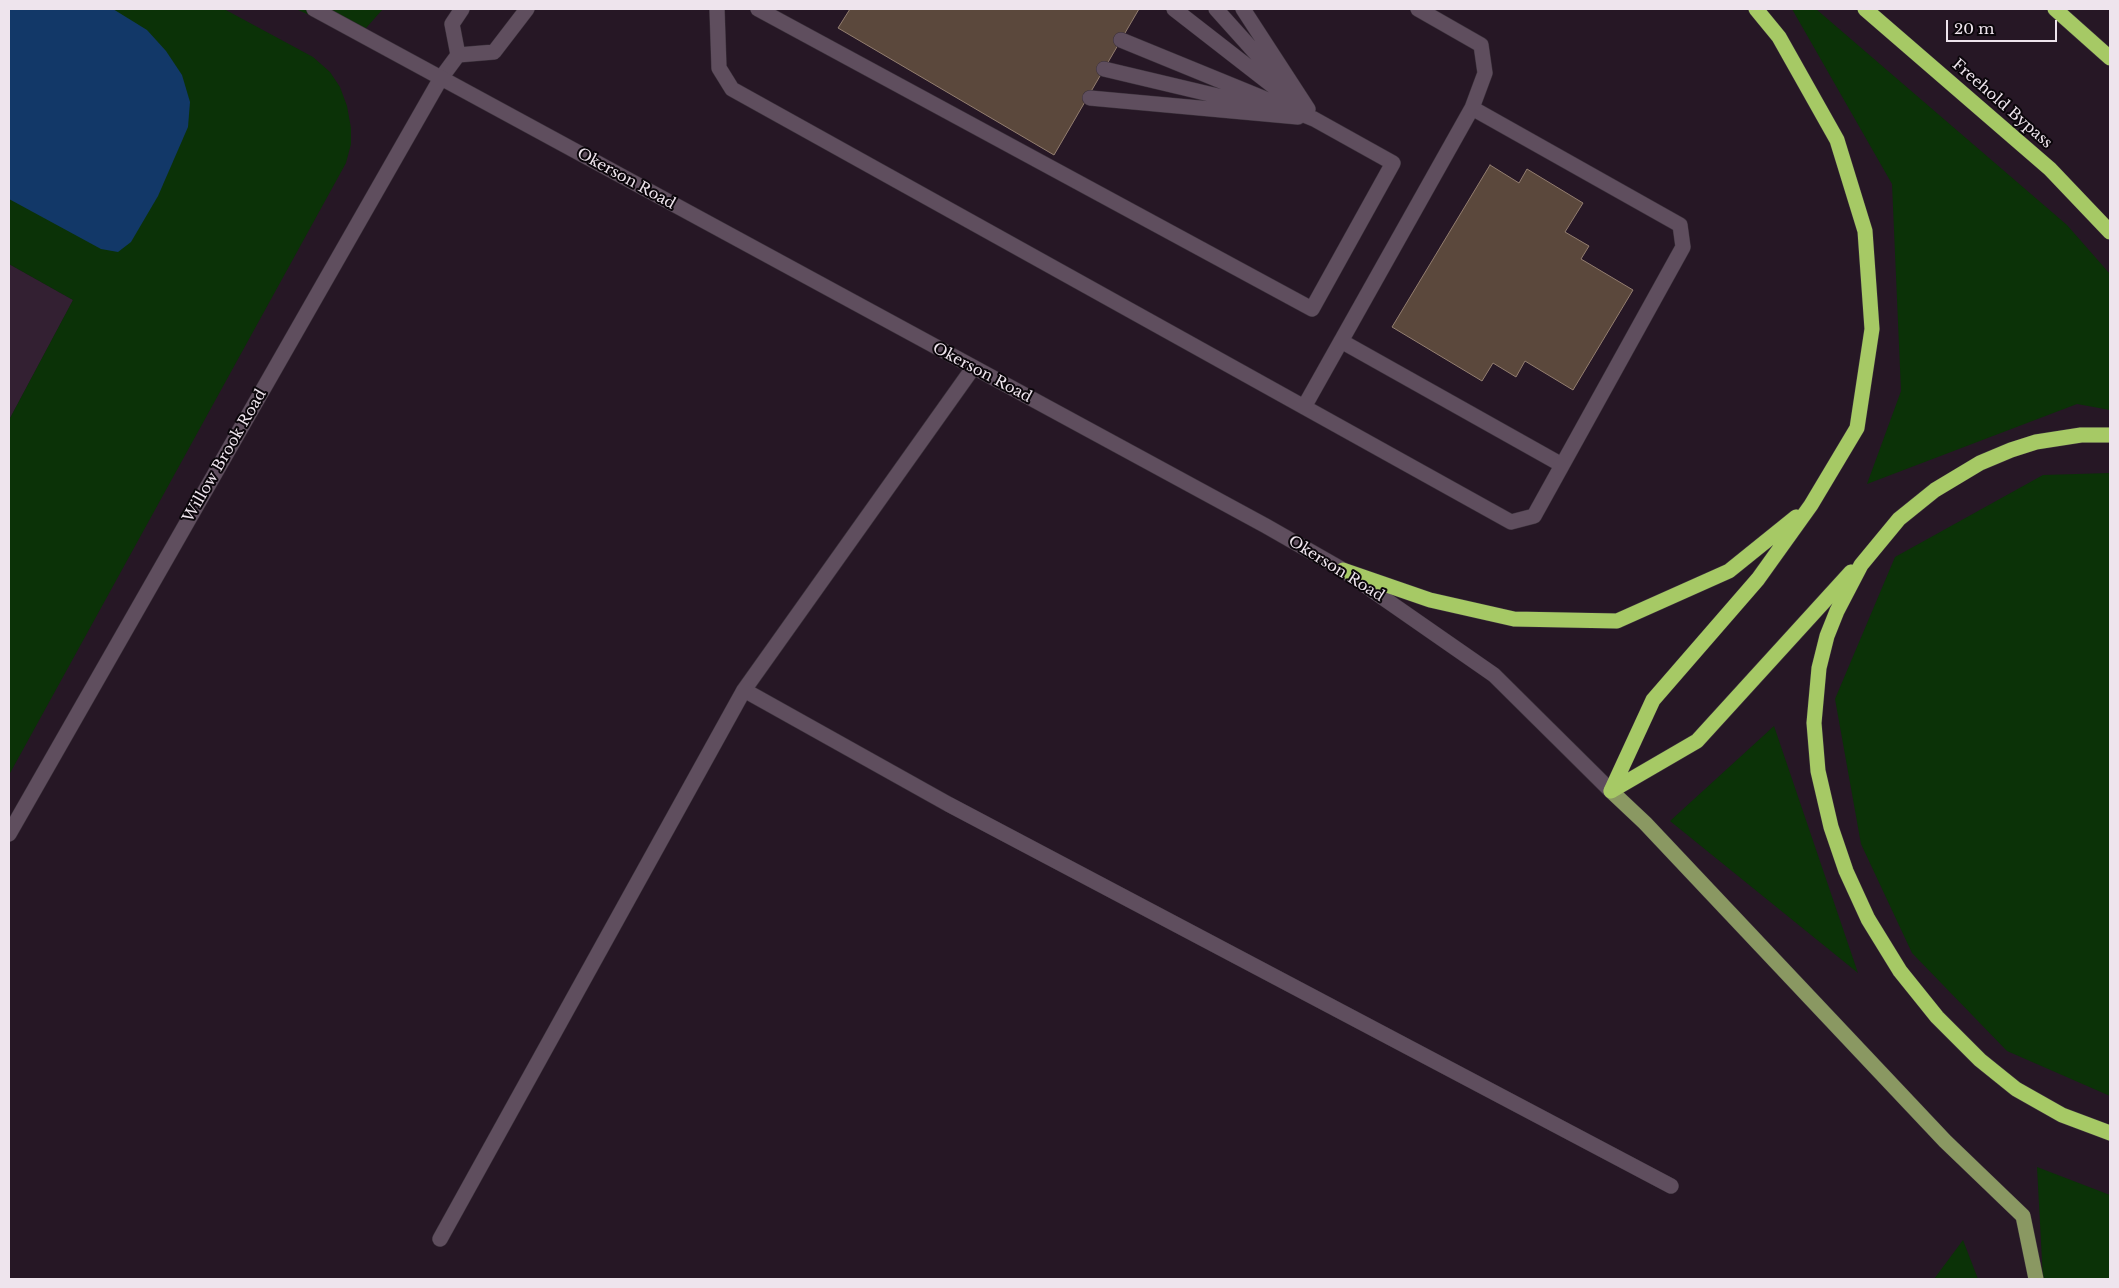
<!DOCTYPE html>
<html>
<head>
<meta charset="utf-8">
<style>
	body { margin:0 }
	#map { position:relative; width:2119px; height:1288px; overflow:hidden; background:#261725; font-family:"Libre Baskerville",serif }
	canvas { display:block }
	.frame { position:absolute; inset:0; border:10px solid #eee4ed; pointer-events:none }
	.scale { position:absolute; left:1946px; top:20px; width:111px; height:22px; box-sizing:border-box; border:2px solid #eee4ed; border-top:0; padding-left:6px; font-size:15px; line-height:18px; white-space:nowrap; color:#eee4ed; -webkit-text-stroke:4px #0b060b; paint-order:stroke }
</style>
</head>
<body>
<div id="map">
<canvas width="2119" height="1288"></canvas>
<div class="frame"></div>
<div class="scale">20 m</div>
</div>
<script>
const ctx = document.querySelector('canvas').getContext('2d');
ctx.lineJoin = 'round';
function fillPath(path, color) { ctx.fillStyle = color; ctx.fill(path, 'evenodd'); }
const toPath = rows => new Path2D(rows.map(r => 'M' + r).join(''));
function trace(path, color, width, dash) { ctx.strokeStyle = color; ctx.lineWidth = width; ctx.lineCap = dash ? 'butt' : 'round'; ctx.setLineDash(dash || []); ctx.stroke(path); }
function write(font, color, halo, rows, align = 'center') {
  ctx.font = font + ' "Libre Baskerville",serif'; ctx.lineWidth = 4; ctx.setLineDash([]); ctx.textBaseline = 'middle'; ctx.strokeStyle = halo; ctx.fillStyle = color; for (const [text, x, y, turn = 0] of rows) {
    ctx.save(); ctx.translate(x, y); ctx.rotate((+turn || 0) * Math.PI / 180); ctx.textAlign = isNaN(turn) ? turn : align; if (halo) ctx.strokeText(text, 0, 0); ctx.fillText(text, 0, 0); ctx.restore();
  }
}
fillPath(toPath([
	[9,264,73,300,9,420]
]), '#332032');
fillPath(toPath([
	[9,9,224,9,313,57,330,72,340,87,347,106,351,128,351,144,346,163,9,775,9,420,73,300,9,264],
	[296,9,383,9,358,37],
	[1792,9,1816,9,2067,225,2110,274,2110,410,2077,404,1867,484,1901,391,1892,184],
	[2110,473,2110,1096,2007,1051,1912,953,1861,844,1835,699,1895,557,2043,475],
	[1774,726,1858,973,1670,821],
	[2037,1167,2110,1195,2110,1279,2043,1279],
	[1963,1240,1978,1279,1934,1279]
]), '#0b3207');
fillPath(toPath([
	[9,9,113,9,147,30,166,51,182,75,190,102,188,127,158,196,131,242,118,252,101,249,9,199]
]), '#123868');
const building = toPath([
	[850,9,1139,9,1054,155,838,28,850,9],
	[1490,165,1519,183,1527,169,1583,203,1565,232,1589,246,1581,259,1633,290,1573,390,1525,361,1516,377,1493,363,1482,381,1392,327,1490,165]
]);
fillPath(building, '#5b483c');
trace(building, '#937e70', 1);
const lane = toPath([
	[462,9,452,24,458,55,494,52,527,9],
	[717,9,719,68,732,89,1511,522,1534,516,1683,247,1680,225,1472,108],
	[758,9,1312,309,1393,163,1314,119,1121,40],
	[1174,9,1300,107],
	[1216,9,1287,88],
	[1243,9,1308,109],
	[1104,69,1260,106],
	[441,78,458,55],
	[1090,98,1298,117],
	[1341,341,1562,465],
	[973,368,744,690,948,804,1671,1186],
	[1304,407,1472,108,1485,73,1481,45,1418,9],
	[440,1239,744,690]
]);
const secondary = toPath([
	[314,9,1266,526,1343,570,1494,675,1611,791],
	[9,834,441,78]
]);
const primary = toPath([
	[1611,791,1645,823,1945,1141,2023,1216,2036,1279]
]);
const highway = toPath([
	[1865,9,2050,169,2110,232],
	[2055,9,2110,58],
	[2110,435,2081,435,2036,442,2011,450,1980,463,1935,490,1899,519,1861,565,1837,611,1827,636,1819,668,1814,723,1818,771,1831,827,1846,871,1868,919,1900,971,1937,1017,1980,1060,2016,1089,2062,1115,2110,1133],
	[1343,570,1430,600,1514,619,1617,621,1729,571,1796,517],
	[1611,791,1653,700,1758,579,1811,505,1857,428,1872,329,1865,231,1837,140,1779,37,1756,9],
	[1611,791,1697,741,1851,572]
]);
trace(lane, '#3b313b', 16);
trace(secondary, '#3b313b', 16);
trace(primary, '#3b313b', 16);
trace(highway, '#3b313b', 16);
trace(lane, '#5f4e5e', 15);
trace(secondary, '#5f4e5e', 15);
trace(primary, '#8a9862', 15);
trace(highway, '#a6c965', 15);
write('15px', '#eee4ed', '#0b060b', [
	["Freehold Bypass",2002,104,41],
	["Okerson Road",626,179,29],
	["Okerson Road",982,373,28],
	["Willow Brook Road",225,456,-60],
	["Okerson Road",1336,569,32]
]);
</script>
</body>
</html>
